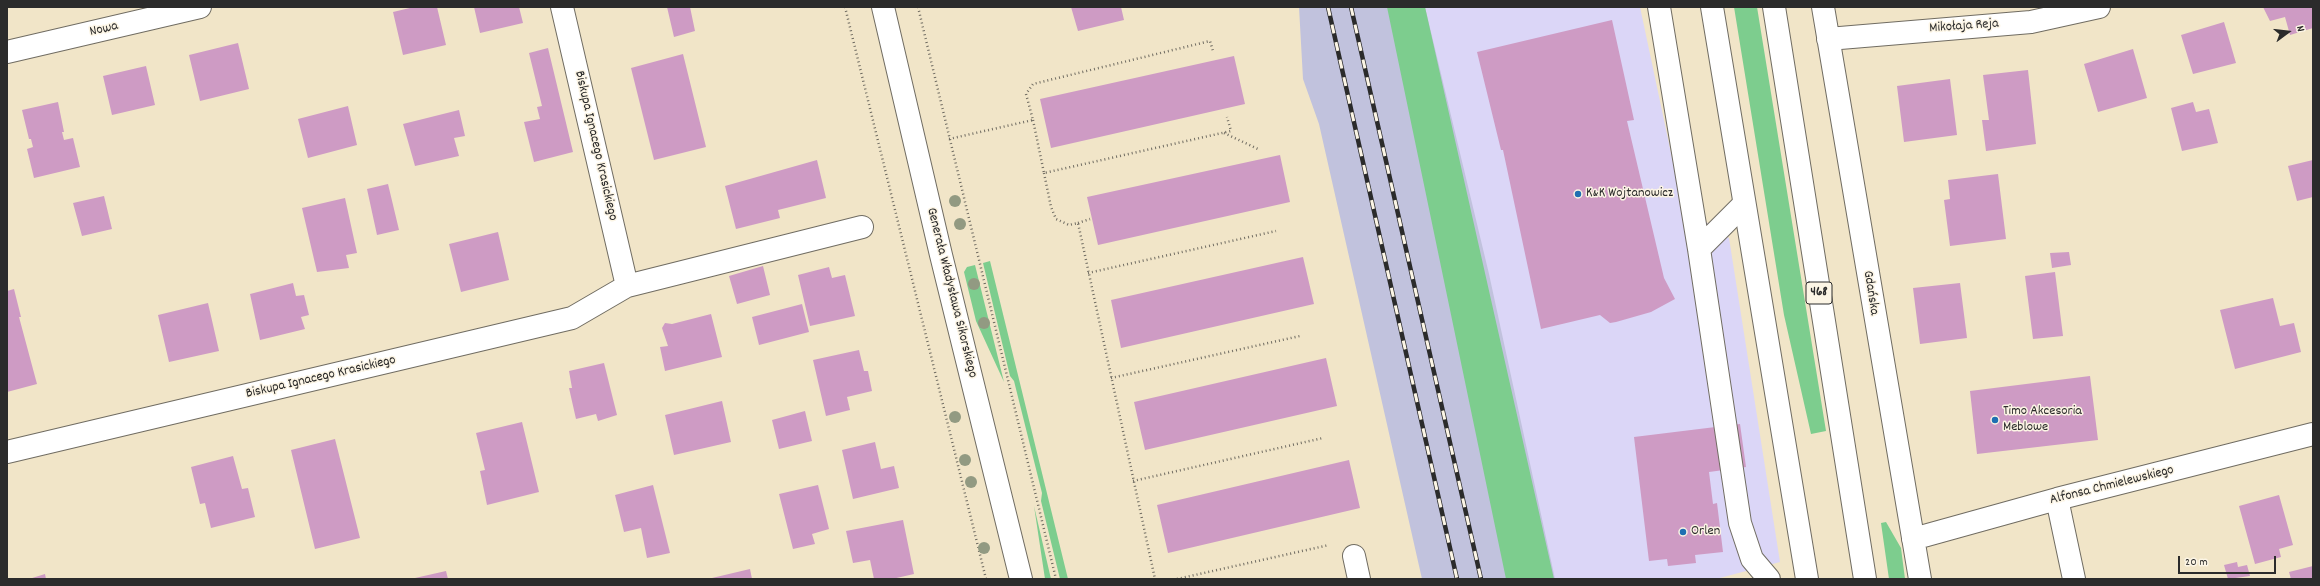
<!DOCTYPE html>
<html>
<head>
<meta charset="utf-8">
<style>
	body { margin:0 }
	#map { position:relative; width:2320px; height:586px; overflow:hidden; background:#f1e5c8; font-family:Dekko,sans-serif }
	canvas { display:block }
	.frame { position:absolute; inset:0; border:8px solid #2b2b2b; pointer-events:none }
	.north { position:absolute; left:2268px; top:12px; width:40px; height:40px; -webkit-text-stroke:3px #fcf5e5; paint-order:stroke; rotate:75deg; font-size:11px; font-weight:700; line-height:16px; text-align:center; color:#2b2b2b }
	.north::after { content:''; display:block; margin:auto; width:14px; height:18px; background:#2b2b2b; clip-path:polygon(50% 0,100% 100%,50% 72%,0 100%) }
	.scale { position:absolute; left:2178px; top:556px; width:98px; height:18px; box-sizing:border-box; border:2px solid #2b2b2b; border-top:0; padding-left:5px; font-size:12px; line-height:14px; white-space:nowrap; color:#2b2b2b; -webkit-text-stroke:3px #fcf5e5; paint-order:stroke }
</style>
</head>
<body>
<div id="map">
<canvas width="2320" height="586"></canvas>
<div class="frame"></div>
<div class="north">N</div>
<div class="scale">20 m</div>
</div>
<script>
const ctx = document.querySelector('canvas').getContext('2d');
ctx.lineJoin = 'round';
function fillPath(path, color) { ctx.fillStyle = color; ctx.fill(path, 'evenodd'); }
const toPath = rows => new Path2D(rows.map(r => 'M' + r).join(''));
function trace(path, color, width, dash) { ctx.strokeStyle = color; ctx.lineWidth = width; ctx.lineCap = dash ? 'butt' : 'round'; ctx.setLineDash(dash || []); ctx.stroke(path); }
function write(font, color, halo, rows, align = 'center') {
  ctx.font = font + ' Dekko,sans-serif'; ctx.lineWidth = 3; ctx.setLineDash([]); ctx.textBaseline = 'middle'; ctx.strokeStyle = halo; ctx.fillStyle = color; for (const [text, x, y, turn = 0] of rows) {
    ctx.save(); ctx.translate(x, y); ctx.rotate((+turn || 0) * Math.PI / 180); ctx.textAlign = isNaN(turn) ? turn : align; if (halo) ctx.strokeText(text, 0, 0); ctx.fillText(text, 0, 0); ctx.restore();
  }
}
fillPath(toPath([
	[1425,7,1640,7,1682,205,1729,238,1780,562,1716,579,1554,579]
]), '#dbd6f7');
fillPath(toPath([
	[1299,7,1425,7,1489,274,1555,579,1422,579,1319,124,1303,79]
]), '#c1c2dd');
fillPath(toPath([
	[1387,7,1425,7,1554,579,1506,579],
	[1734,7,1757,7,1826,431,1811,434,1784,315],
	[990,261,1068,579,1060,579,1041,501,1042,493,1014,381,1010,376,983,263],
	[975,265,1004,382,976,321,964,272,967,267],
	[1034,506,1051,579,1045,579],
	[1886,522,1901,548,1905,579,1889,579,1881,523]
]), '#7dcd8e');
fillPath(toPath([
	[414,7,437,7,446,45,403,55,393,12],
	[474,7,519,7,523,23,480,33],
	[667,7,690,7,695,31,674,37],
	[1071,7,1121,7,1124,20,1078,31],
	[2263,7,2313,7,2313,28,2290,35,2285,17,2270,21],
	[1612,20,1634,120,1627,121,1664,278,1675,299,1651,312,1616,322,1610,323,1600,315,1541,329,1503,150,1501,150,1477,52],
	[2224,22,2236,63,2193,74,2181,35],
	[238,43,249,89,200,101,189,55],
	[548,48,573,152,534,162,524,122,540,119,537,107,542,106,529,53],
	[2133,49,2147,98,2098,112,2084,64],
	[683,54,706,147,654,160,631,68],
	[1234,56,1245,104,1051,148,1040,99],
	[146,66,155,105,112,115,103,76],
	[2028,70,2036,144,1986,151,1982,120,1989,120,1983,75],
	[1950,79,1957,135,1904,142,1897,86],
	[58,102,64,132,62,132,64,140,73,138,80,167,34,178,27,149,33,147,31,139,29,139,22,110],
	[2193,102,2196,112,2209,109,2218,143,2182,151,2171,108],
	[348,106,357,145,308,158,298,119],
	[459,110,465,136,454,138,459,156,415,166,403,124],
	[1280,155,1290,202,1098,245,1087,197],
	[817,160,826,198,778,210,780,218,736,229,725,186],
	[2313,160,2313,197,2297,201,2288,166],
	[1998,174,2006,239,1950,246,1944,200,1950,199,1948,180],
	[388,184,399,230,377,235,367,189],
	[104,196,112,229,82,236,73,203],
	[345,198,357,253,346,255,349,268,317,272,302,208],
	[498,232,509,280,461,292,449,244],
	[2069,252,2071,265,2052,268,2050,253],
	[1303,257,1314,304,1121,348,1111,300],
	[763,266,770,295,737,304,729,276],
	[829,267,832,278,845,275,855,316,810,326,798,275],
	[2055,272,2063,336,2033,339,2025,276],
	[293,283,296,296,304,295,309,315,301,317,305,329,260,340,250,294],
	[1960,283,1967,338,1920,344,1913,288],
	[14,289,21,317,19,317,37,384,7,392,7,291],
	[2273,298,2280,326,2294,323,2301,352,2235,369,2220,310],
	[208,303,219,351,169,362,158,315],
	[802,304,809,332,759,345,752,317],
	[711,314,722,357,665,371,660,347,668,346,662,328,665,323,672,324],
	[859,350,864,371,868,371,872,391,847,397,850,410,826,416,813,360],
	[1326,358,1337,406,1145,450,1134,402],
	[604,363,617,415,598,421,596,414,576,419,569,388,572,388,569,371],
	[2090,376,2098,440,1977,454,1970,391],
	[722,401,731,442,674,455,665,415],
	[805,411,812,441,779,449,772,420],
	[522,422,539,492,487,505,480,471,485,470,476,433],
	[1740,424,1746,467,1709,472,1713,504,1717,503,1723,552,1695,555,1696,563,1668,566,1667,559,1649,561,1634,437],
	[335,439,360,538,315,549,291,450],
	[875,442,881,469,894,466,899,488,853,499,842,450],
	[233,456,242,489,248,488,255,517,211,528,205,503,200,504,191,467],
	[1349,460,1360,508,1168,553,1157,505],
	[653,485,670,553,647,558,641,528,624,532,615,495],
	[818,485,829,529,812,534,815,544,793,549,779,494],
	[2279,495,2293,545,2279,549,2281,557,2255,564,2239,506],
	[903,520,914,574,892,579,874,579,870,560,853,563,846,531],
	[2237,562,2238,567,2247,565,2250,576,2228,579,2224,565],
	[2313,566,2313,579,2291,579,2289,572],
	[750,569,752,579,712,579,712,578],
	[446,571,448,579,415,579,415,578],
	[45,574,46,579,29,579]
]), '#ce9bc4');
const minor = toPath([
	[883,7,941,255,1021,579],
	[1659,7,1699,249,1740,523,1752,559,1769,579],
	[1823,7,1920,579],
	[1828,39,2031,22,2099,7],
	[7,52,200,7],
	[1699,249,1744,204],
	[627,286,862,227],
	[7,452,572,318,627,286,562,7],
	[2057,499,2074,579],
	[1913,539,2057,499,2313,434],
	[1354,556,1359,579]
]);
const major = toPath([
	[1712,7,1807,579],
	[1774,7,1865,579]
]);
trace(minor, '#706c62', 24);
trace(major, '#706c62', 24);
trace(toPath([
	[845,7,986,579],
	[918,7,1056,579],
	[1033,120,1044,173,1231,131,1227,117],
	[1224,133,1258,149],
	[949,139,1033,120,1026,94,1033,84,1210,41,1213,51],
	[1044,173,1051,207,1056,219,1069,225,1078,223,1155,579],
	[1078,223,1090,219],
	[1088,273,1276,231],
	[1111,378,1300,336],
	[1133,481,1323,438],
	[1177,579,1329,545]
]), '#706c62', 2.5, [1, 3]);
trace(minor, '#fff', 22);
trace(major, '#fff', 22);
const rail = toPath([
	[1328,7,1457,579],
	[1351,7,1481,579]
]);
trace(rail, '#2b2b2b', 4.5);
trace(rail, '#fcf5e5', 3, [9]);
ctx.fillStyle = '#929a82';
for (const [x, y] of [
	[955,201],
	[960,224],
	[974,284],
	[984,323],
	[955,417],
	[965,460],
	[971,482],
	[984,548]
]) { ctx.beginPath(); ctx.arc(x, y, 6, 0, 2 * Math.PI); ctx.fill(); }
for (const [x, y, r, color] of [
	[1578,194,4,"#1f6fb2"],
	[1995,420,4,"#1f6fb2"],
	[1683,532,4,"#1f6fb2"]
]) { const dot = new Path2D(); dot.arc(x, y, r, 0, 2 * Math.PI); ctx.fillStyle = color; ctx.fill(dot); trace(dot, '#fcf5e5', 1.5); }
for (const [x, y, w] of [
	[1819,293,26]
]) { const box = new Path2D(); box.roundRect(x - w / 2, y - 11, w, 22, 3); ctx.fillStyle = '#fcf5e5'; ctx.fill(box); trace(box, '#2b2b2b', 1); }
write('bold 13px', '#2b2b2b', null, [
	["468",1819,293]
]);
write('14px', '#2b2b2b', '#fcf5e5', [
	["Mikołaja Reja",1964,27,-4],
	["Nowa",104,30,-13],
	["Biskupa Ignacego Krasickiego",595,146,77],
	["Generała Władysława Sikorskiego",951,293,76],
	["Gdańska",1870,293,81],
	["Biskupa Ignacego Krasickiego",321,378,-13],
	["Alfonsa Chmielewskiego",2112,486,-14]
]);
write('14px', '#2b2b2b', '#fcf5e5', [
	["K&K Wojtanowicz",1586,194],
	["Timo Akcesoria",2003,412],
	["Meblowe",2003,428],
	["Orlen",1691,532]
], 'left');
</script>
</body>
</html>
